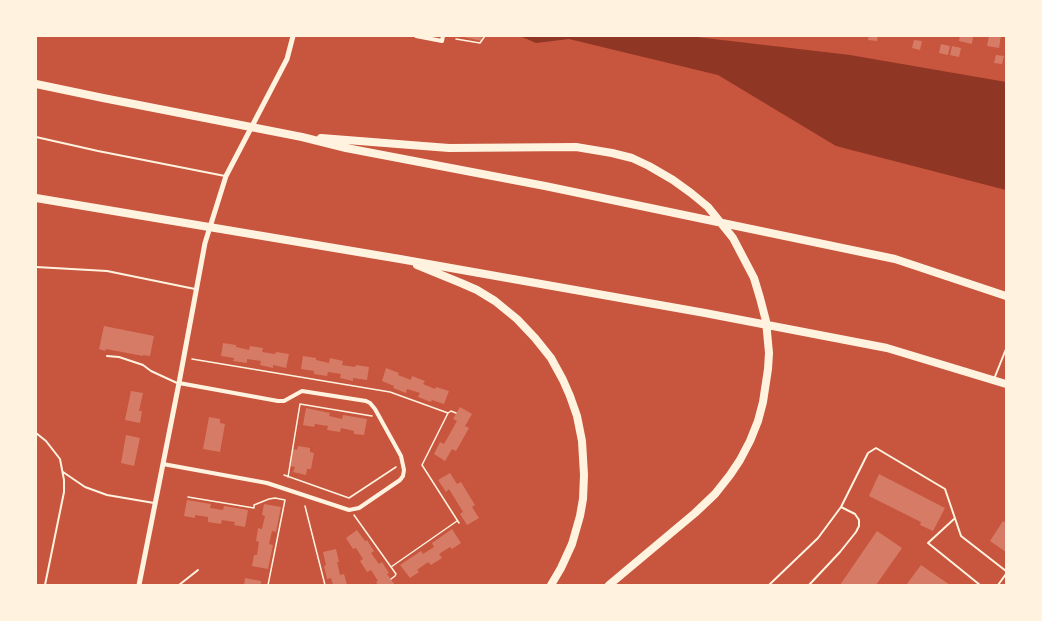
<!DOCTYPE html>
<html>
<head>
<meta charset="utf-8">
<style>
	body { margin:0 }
	#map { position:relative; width:1042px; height:621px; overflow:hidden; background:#c8553d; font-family:"PT Sans",sans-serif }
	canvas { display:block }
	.frame { position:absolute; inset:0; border:37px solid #fff3e0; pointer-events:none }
</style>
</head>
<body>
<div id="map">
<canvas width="1042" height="621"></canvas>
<div class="frame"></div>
</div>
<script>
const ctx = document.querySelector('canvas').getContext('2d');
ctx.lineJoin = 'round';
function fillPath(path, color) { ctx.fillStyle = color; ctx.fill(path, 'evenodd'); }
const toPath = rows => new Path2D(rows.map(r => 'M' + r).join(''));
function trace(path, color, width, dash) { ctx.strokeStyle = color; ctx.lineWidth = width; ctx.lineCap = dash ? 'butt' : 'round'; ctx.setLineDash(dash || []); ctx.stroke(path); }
fillPath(toPath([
	[520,36,688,36,850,55,1006,82,1006,190,836,146,718,75,569,39,536,43]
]), '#8f3625');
fillPath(toPath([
	[460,36,482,36,481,41],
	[869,36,878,36,877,41,868,40],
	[960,36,973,36,972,44,959,41],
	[989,36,1001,36,999,48,987,46],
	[914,40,922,41,920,50,912,48],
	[941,44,950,46,948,55,939,53],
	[952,46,961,48,959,57,950,55],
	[996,55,1004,56,1002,64,994,63],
	[104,326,154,336,150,356,143,355,143,356,106,349,105,351,99,349],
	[223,343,236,345,236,347,249,350,250,346,263,348,262,352,275,354,276,352,289,354,286,368,273,365,273,368,260,365,261,361,247,359,247,363,233,361,234,358,221,356],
	[303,356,316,358,316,360,329,363,330,358,343,361,342,365,355,367,356,365,369,367,367,380,353,378,353,381,340,378,341,374,328,372,327,376,314,374,314,371,301,369],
	[386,368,399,373,398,375,411,380,412,376,425,381,423,384,435,389,436,387,449,391,444,404,432,400,431,402,418,397,420,393,407,389,406,393,393,388,394,386,382,381],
	[131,391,143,393,139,411,142,411,140,423,125,420],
	[460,407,472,414,465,426,469,428,456,451,452,449,445,461,434,454,440,442,444,444,457,421,453,419],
	[306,408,330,413,329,416,342,419,343,415,367,419,364,435,354,434,354,431,341,428,340,432,327,430,328,426,315,424,314,427,303,425],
	[209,417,220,419,220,423,225,424,220,452,203,449],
	[126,435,140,438,134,466,121,463],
	[298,446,310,448,310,452,314,453,311,469,307,469,306,475,293,472,295,467,290,466,293,449,297,450],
	[450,473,457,484,461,482,475,505,472,507,479,518,467,525,460,514,463,512,449,489,446,492,438,480],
	[879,474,945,508,933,531,920,525,921,522,869,496],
	[187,500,211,504,210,508,223,510,224,506,248,510,245,527,234,525,235,522,222,520,221,524,208,522,208,517,195,515,195,518,184,516],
	[264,504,281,507,276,532,272,531,269,544,273,545,268,569,252,566,254,555,257,555,259,542,256,541,258,528,262,529,265,516,262,515],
	[1003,521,1006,523,1006,552,990,541],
	[452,529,461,543,452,549,450,547,439,554,442,558,431,565,428,562,417,570,419,572,410,578,400,565,421,551,423,554,434,547,432,543],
	[357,530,365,541,367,540,374,551,371,553,379,564,382,562,389,573,387,574,395,585,378,585,376,582,378,581,371,570,367,572,360,561,363,559,356,548,353,549,346,538],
	[877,531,902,548,876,585,840,585],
	[336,549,339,562,337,562,340,575,344,574,347,585,333,585,331,578,327,579,324,566,326,565,323,552],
	[921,565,950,585,909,585,907,584],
	[245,578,261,581,261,585,244,585]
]), '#d67c66');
trace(toPath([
	[456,39,480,43,485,36],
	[192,359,390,392,448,413],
	[456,413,451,411,448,413,422,465,459,523],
	[284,475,349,498,396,467],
	[288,477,300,404,372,416],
	[188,497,254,508,254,505,269,499,275,498,285,500,268,585],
	[305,506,325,585],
	[354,515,396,574,395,576,391,579],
	[391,567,457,521]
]), '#fff3e0', 1.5);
trace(toPath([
	[36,137,98,151,225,176],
	[36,267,107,271,195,289],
	[107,356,119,357,143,365,151,371,177,383],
	[994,379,1006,349],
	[36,433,46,441,60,459,64,480,64,492,45,585],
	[63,472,85,487,107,495,154,503],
	[954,519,928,543,980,585],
	[179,585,198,570],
	[769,585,818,538,841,507,868,453,876,448,945,489,961,536,1006,571],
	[809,585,840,552,856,532,859,526,859,520,855,514,841,507],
	[998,585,1006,574]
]), '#fff3e0', 2);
trace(toPath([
	[416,36,442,41,443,36],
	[163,464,267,483,349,510,359,508,400,480,403,476,404,470,401,456,375,409,370,403,366,401,302,391,284,401,278,401,179,383]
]), '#fff3e0', 4);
trace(toPath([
	[139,585,179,383,205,243,226,176,287,59,293,36]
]), '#fff3e0', 5);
trace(toPath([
	[36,84,103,98,302,137,346,148,545,186,895,259,1006,296],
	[321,138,449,148,576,147,612,153,632,158,649,166,673,180,691,193,708,207,733,238,754,278,760,298,766,321,769,353,768,369,763,402,758,421,750,441,740,460,730,475,715,494,695,513,609,585],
	[36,198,400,259,705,313,887,348,1006,384],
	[417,265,461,283,477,290,495,301,517,319,535,338,551,358,563,380,570,396,577,416,582,441,584,475,583,499,580,516,572,544,561,568,551,585]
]), '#fff3e0', 8);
</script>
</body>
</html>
